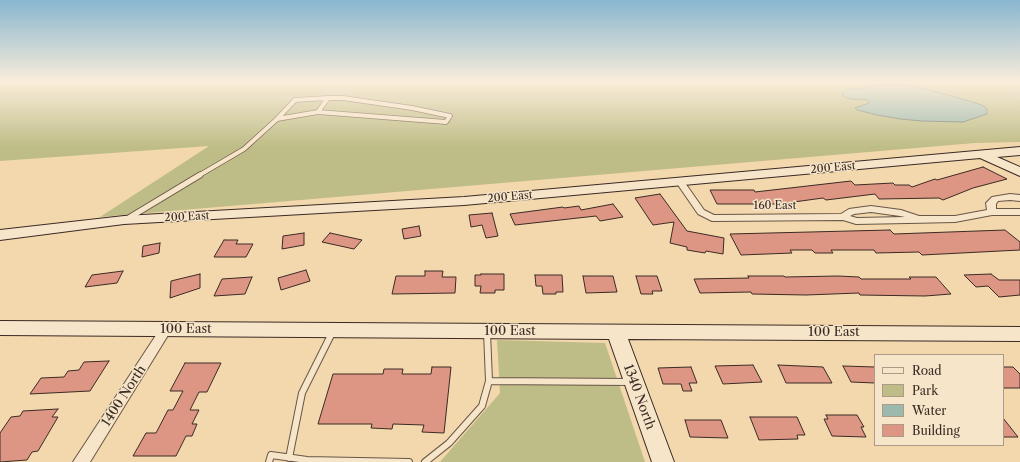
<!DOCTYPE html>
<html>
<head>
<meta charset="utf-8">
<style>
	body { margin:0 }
	#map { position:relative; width:1020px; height:462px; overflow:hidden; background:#f3d7ad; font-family:"Libre Caslon Text",serif }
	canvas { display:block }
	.legend { position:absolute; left:874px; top:354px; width:130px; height:92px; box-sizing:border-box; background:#f7e5ca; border:1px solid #ab9b88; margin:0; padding:5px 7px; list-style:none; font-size:12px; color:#3a2b24 }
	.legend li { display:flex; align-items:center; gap:8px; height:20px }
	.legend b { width:20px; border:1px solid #ab9b88 }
</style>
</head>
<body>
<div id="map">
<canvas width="1020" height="462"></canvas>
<ul class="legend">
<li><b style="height:5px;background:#f7e5ca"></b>Road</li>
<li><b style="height:11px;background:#bfbd87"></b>Park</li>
<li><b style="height:11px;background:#9bb9ad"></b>Water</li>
<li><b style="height:11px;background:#de9684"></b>Building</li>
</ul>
</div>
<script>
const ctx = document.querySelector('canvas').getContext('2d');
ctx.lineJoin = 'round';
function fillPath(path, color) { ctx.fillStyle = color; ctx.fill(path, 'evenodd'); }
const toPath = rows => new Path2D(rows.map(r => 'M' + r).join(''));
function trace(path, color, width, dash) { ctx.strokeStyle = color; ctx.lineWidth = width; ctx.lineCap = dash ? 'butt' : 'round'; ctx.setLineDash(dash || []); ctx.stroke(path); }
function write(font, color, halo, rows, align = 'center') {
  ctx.font = font + ' "Libre Caslon Text",serif'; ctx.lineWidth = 3; ctx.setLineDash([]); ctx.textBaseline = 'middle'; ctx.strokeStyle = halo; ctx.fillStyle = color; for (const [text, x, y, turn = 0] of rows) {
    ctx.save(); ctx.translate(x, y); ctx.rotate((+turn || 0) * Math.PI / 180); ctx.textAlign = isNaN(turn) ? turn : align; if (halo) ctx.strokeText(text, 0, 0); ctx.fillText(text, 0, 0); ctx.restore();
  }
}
fillPath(toPath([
	[0,82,734,82,744,86,761,82,1020,82,1020,142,975,143,100,217,209,146,0,161],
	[497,340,605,343,645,462,440,462,500,393]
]), '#bfbd87');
const water = toPath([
	[890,84,919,87,969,101,982,105,987,109,987,114,963,122,922,121,900,119,877,115,857,110,855,108,869,103,868,100,851,99,844,97,842,94,846,90,890,84]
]);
fillPath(water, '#9bb9ad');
trace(water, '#748076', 1);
const building = toPath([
	[983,167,1007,179,973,188,943,200,939,198,879,199,875,194,826,200,823,198,779,204,717,204,710,190,754,190,755,192,851,181,855,185,893,183,895,185,909,185,912,187,935,179,937,180,983,167],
	[660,194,687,231,724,238,723,254,706,251,705,253,687,250,687,247,670,243,674,222,653,225,635,198,660,194],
	[613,204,623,217,600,221,596,216,515,225,510,214,563,207,564,208,579,206,581,210,613,204],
	[492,213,498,236,486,238,482,225,471,227,469,215,492,213],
	[419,226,421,236,404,239,402,229,419,226],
	[890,230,894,234,1005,230,1020,242,1020,250,922,255,919,252,876,253,874,250,831,250,833,253,815,253,812,250,790,250,792,253,741,255,730,234,890,230],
	[304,233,304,245,282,249,283,236,304,233],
	[330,233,362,240,354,249,322,242,330,233],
	[224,240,238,240,236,244,253,244,246,257,214,257,224,240],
	[160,243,159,253,142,257,143,246,160,243],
	[306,270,310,281,281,290,278,278,306,270],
	[123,271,117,283,85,287,92,275,123,271],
	[425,271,443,271,442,277,456,277,455,293,392,294,396,276,425,276,425,271],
	[200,274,200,288,170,298,171,281,200,274],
	[481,274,504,274,504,290,495,290,495,293,480,293,481,286,475,286,475,275,481,275,481,274],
	[991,274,999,280,1020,280,1020,295,999,297,988,286,976,287,964,275,991,274],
	[535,275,562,275,563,292,556,292,556,294,543,294,542,286,536,286,535,275],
	[583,276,613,276,617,292,586,293,583,276],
	[636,276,657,276,662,291,652,291,653,294,641,294,636,276],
	[748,276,784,276,785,277,838,276,859,277,861,279,911,279,909,277,936,277,951,294,925,296,860,295,859,293,806,295,752,294,751,292,700,293,694,279,749,278,748,276],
	[252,277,245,294,214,296,222,279,252,277],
	[109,361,90,391,30,394,41,378,64,377,68,371,79,370,84,362,109,361],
	[185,363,221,363,207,392,199,392,190,410,199,410,192,424,197,424,192,436,186,436,176,456,133,456,146,433,156,433,168,410,173,410,183,391,170,391,185,363],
	[753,365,762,382,723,384,715,366,753,365],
	[778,365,823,367,832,383,786,383,778,365],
	[843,366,875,367,875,383,851,382,843,366],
	[432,367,451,367,444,433,422,432,424,425,393,424,392,429,371,428,372,424,318,424,333,374,383,374,384,369,403,369,402,374,431,374,432,367],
	[691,367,697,383,689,383,692,391,683,391,681,384,663,384,658,368,691,367],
	[1003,367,1013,367,1020,374,1020,388,1003,388,1003,367],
	[58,409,52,417,58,417,38,451,32,452,27,460,0,462,0,433,11,417,20,416,23,411,58,409],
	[826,415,857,415,864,427,861,427,866,437,832,436,824,419,828,419,826,415],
	[750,417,797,417,805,435,797,435,798,439,759,440,750,417],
	[1003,418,1018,437,1003,437,1003,418],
	[685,420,721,420,728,438,690,437,685,420]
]);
fillPath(building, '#de9684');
trace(building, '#3a2b24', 1);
const laneFar2 = toPath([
	[328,98,318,112,277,119,295,100,328,98],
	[318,112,446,122,450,116,412,108,343,98,328,98],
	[198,176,244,149,277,119]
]);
const laneFar1 = toPath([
	[127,219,200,175]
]);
const lane = toPath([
	[487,332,489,381],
	[289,458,302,393,333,331],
	[269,462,271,455,307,460,409,462],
	[425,462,449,443,482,406,489,381,631,382]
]);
const street = toPath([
	[680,179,683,180,704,210,714,215,841,214,849,209,871,206,901,210,919,216,955,216,987,210,986,203,992,197,1010,194,1020,195,1020,201,1010,200,998,201,996,204,996,209,1020,209,1020,215,992,215,955,222,908,223,856,224,843,220,712,221,698,214,676,182,680,179],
	[871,212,900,216,905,217,857,218,850,216,854,214,871,212],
	[166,324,170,326,172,329,170,332,90,462,73,462,162,326,166,324]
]);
const secondary = toPath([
	[1020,147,1020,155,997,157,1020,167,1020,176,980,158,464,205,124,224,0,240,0,230,124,216,464,197,1020,147],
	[0,321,1020,327,1020,341,628,339,674,462,652,462,609,339,0,335,0,321]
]);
trace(laneFar2, '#685646', 5.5);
trace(laneFar1, '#685646', 7);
trace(lane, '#685646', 8);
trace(street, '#685646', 2);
trace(secondary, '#3a2b24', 2);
trace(laneFar2, '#f7e5ca', 4);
trace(laneFar1, '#f7e5ca', 5);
trace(lane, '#f7e5ca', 6);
fillPath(street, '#f7e5ca');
fillPath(secondary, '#f7e5ca');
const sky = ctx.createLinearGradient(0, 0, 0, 147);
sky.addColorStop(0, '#89b6d0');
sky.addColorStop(0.56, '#faedda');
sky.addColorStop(1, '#faedda00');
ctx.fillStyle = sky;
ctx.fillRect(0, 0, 1020, 147);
write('11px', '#3a2b24', '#f7e5ca', [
	["200 East",833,168,-5],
	["200 East",510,197,-5],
	["160 East",775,206],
	["200 East",187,217,-3]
]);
write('13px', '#3a2b24', '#f7e5ca', [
	["100 East",186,329],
	["100 East",510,331],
	["100 East",834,332],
	["1400 North",124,396,-57],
	["1340 North",639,397,70]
]);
</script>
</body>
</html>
